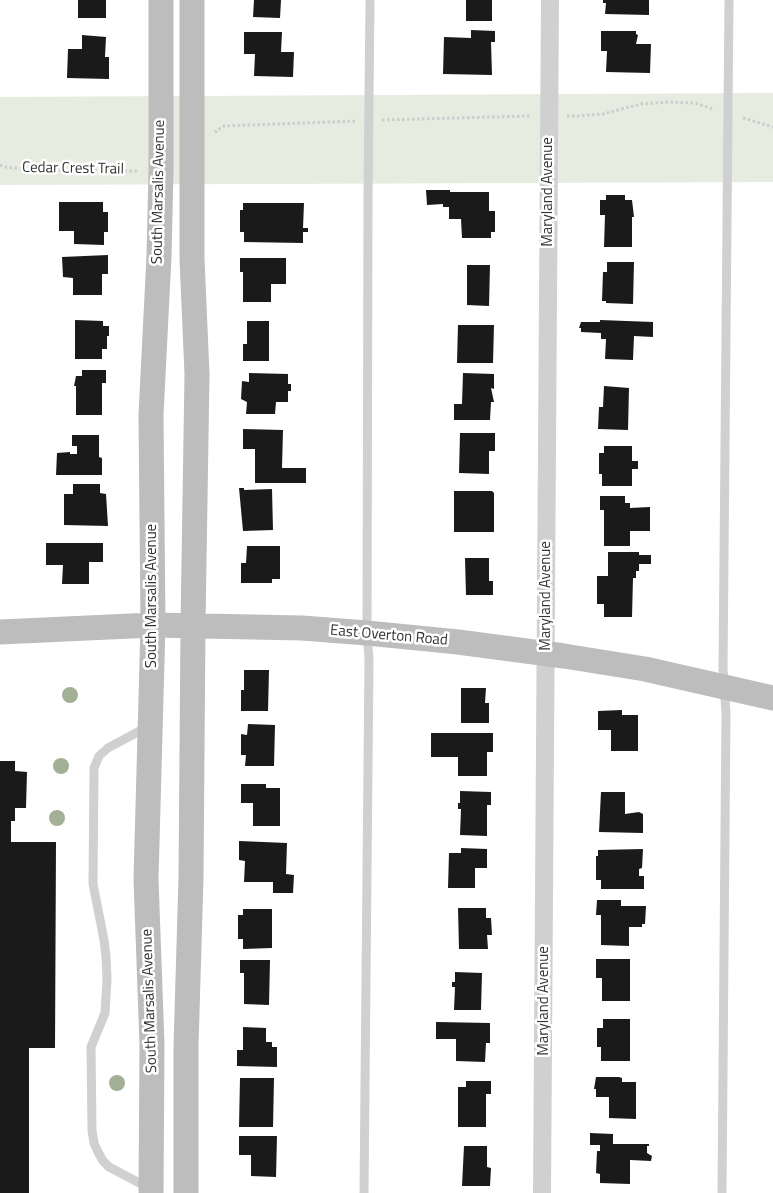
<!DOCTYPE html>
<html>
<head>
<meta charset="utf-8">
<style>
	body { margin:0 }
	canvas { display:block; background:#fff }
</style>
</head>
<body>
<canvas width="773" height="1193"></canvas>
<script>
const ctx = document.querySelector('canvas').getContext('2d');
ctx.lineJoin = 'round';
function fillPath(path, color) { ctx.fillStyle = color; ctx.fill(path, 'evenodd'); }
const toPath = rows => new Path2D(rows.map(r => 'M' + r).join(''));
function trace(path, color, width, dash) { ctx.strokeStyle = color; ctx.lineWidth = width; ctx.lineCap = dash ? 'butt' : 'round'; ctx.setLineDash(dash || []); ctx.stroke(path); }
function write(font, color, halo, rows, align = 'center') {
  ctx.font = font + ' "Titillium Web",sans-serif'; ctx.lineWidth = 5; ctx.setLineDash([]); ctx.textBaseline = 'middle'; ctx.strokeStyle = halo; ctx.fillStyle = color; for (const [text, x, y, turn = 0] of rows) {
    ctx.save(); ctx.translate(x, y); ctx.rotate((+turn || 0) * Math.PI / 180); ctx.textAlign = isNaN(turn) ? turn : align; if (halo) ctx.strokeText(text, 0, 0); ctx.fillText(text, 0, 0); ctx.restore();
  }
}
fillPath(toPath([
	[773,93,773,182,0,185,0,97]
]), '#e6ecdf');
fillPath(toPath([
	[78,0,106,0,106,18,78,18],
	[254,0,281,0,280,18,253,17],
	[466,0,492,0,492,21,466,21],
	[603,0,649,0,649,15,605,14,606,3,603,3],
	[471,30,495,31,495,42,491,42,492,75,443,74,444,37,471,38],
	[601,31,636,31,636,34,638,35,636,44,651,44,650,73,606,72,607,51,601,51],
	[244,32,282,32,281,52,294,52,293,77,254,76,255,54,244,54],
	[82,35,106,37,105,57,109,57,109,79,67,78,68,49,82,49],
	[426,190,450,190,450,192,489,192,489,211,495,211,495,232,491,232,491,238,462,238,461,219,449,219,449,207,443,207,443,204,427,205],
	[606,195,625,195,625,200,632,200,634,217,632,217,632,247,604,247,605,215,600,215,600,200,606,200],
	[59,202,103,202,103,212,108,212,108,232,104,232,104,245,74,244,74,231,59,231],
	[243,203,304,203,303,228,308,228,308,232,303,232,303,243,244,242,244,232,240,232,240,210,243,210],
	[108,255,108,274,102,274,102,295,73,295,73,278,63,277,62,257],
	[240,258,286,258,286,284,271,284,271,302,243,302,243,272,240,272],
	[607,262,634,262,633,304,606,303,606,301,602,301,603,272,607,272],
	[467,265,490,265,489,306,467,305],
	[75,320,103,321,103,326,109,326,109,336,107,336,107,349,102,349,102,359,75,359],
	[600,320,653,322,653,337,634,336,633,360,605,359,606,339,601,339,601,333,581,332,581,328,579,328,581,322,600,322],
	[247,321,269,321,269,361,243,361,243,344,247,344],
	[458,325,494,325,493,363,457,363],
	[82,370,106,370,106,383,102,383,102,415,76,415,76,386,74,386,76,376,82,376],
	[249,373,288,374,288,384,291,384,291,391,288,391,288,402,276,402,275,414,246,414,247,402,241,399,242,381,249,382],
	[463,373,494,374,494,389,491,388,494,402,491,402,490,420,454,420,454,404,462,404],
	[604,386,629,388,628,430,598,429,599,407,603,407],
	[243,429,283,430,282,468,306,468,306,483,255,483,255,449,243,449],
	[460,433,495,433,495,451,489,451,489,474,459,473],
	[72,435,99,435,99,457,102,458,102,475,56,475,57,453,70,452,70,454,77,454,77,446,72,446],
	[604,446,632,446,632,461,638,461,638,469,632,469,632,486,602,486,602,474,599,474,599,453,604,453],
	[73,484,100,484,100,493,106,494,108,526,64,525,64,494,73,494],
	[239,488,244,488,244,490,272,489,273,530,243,531],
	[454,491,492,491,494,493,494,532,454,532],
	[600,496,625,496,625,503,630,503,630,508,650,507,650,531,630,531,630,546,604,546,604,510,600,510],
	[46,543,103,543,103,562,89,562,89,584,62,584,63,565,46,565],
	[247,546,280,546,280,579,272,579,272,583,241,583,241,563,246,563],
	[608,552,639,552,639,555,651,555,651,564,639,564,639,571,636,571,636,578,633,578,632,617,604,617,604,604,597,604,597,576,608,576],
	[465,558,489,558,489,581,493,581,493,595,466,595],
	[244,670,269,670,268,711,241,711,241,690,244,690],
	[461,688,486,688,485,703,489,703,489,723,461,723],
	[622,710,622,715,638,715,638,751,611,751,611,730,598,730,598,711],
	[248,724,275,725,274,766,245,766,246,755,241,755,241,734,247,735],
	[431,733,493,733,493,752,487,752,487,776,458,776,458,757,431,757],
	[0,761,15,761,15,771,27,772,26,808,15,808,15,821,11,821,11,842,56,842,55,1048,29,1048,29,1193,0,1193],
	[241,784,266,784,266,788,280,788,280,826,253,826,253,803,241,803],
	[460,791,491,792,491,805,487,805,487,836,460,835,461,809,458,809,458,803,460,803],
	[601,792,625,792,625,814,639,812,643,814,643,833,599,832],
	[239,841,287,843,286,874,294,875,293,893,273,893,273,882,244,882,245,861,239,860],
	[461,848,487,849,487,868,475,868,475,888,448,888,449,853,461,853],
	[643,849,642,868,639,869,639,876,644,876,644,889,601,889,601,880,596,880,596,856,598,856,598,850],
	[597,900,621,900,621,906,646,906,645,924,642,924,642,927,629,927,629,946,601,945,601,915,596,915],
	[458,908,486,908,486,918,491,918,492,935,487,935,488,949,459,949],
	[243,909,272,909,272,948,243,949,243,939,238,939,238,915,243,915],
	[596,959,630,959,630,1001,602,1001,602,978,596,978],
	[240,960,270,960,269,1005,244,1004,244,973,240,973],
	[455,972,482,973,481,1010,454,1010,455,987,452,987,452,982,455,982],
	[603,1019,630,1019,630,1061,601,1061,601,1047,597,1047,597,1028,603,1028],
	[436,1022,490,1023,490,1043,486,1043,485,1062,456,1061,456,1039,436,1039],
	[243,1027,266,1028,266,1042,272,1042,272,1047,277,1047,277,1067,237,1066,237,1050,243,1050],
	[596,1077,619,1077,622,1078,622,1082,636,1082,636,1119,609,1118,609,1097,596,1097,596,1089,594,1089],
	[240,1078,274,1078,273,1127,239,1127],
	[466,1081,491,1081,491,1094,486,1094,486,1127,458,1127,458,1087,466,1087],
	[590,1133,613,1134,613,1144,649,1144,649,1146,647,1146,647,1153,652,1156,651,1161,630,1160,630,1184,600,1183,600,1174,596,1173,597,1151,600,1151,600,1145,590,1145],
	[239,1136,277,1136,276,1177,251,1176,251,1155,239,1155],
	[464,1146,487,1146,487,1167,491,1168,490,1186,462,1186]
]), '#1a1a1a');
trace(toPath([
	[567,116,578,116,603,114,641,104,669,102,695,103,713,109],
	[743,118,773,127],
	[382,120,531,116],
	[216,133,216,131,224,126,356,121],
	[0,165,4,167,23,169,46,170,139,171]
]), '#cdcdcd', 3, [2.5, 2.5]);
trace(toPath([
	[147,727,108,748,99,756,94,768,93,884,104,940,106,957,107,979,105,1013,91,1047,92,1130,94,1143,98,1152,103,1161,109,1167,149,1188],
	[364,1193,369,659,367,633,368,197,370,0],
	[722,1193,726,713,723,668,729,0]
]), '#d0d0d0', 9);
trace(toPath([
	[542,1193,550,0]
]), '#d0d0d0', 18);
trace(toPath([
	[0,632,153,625,302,628,367,633,458,642,564,656,645,669,773,698],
	[151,1193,152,1045,146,879,153,625,151,415,159,256,161,171,161,0],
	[186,1193,186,1046,191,878,193,626,197,374,192,259,192,0]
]), '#bdbdbd', 25);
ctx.fillStyle = '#a2b095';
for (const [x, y] of [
	[70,695],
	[61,766],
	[57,818],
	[117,1083]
]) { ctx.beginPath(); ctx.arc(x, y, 8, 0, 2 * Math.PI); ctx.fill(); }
write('15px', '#333', '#fff', [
	["Cedar Crest Trail",73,169,1],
	["South Marsalis Avenue",159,192,-89],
	["Maryland Avenue",548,192,-90],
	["South Marsalis Avenue",152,596,-90],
	["Maryland Avenue",546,596,-90],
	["East Overton Road",389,636,5],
	["South Marsalis Avenue",150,1001,-92],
	["Maryland Avenue",544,1001,-90]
]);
</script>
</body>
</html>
